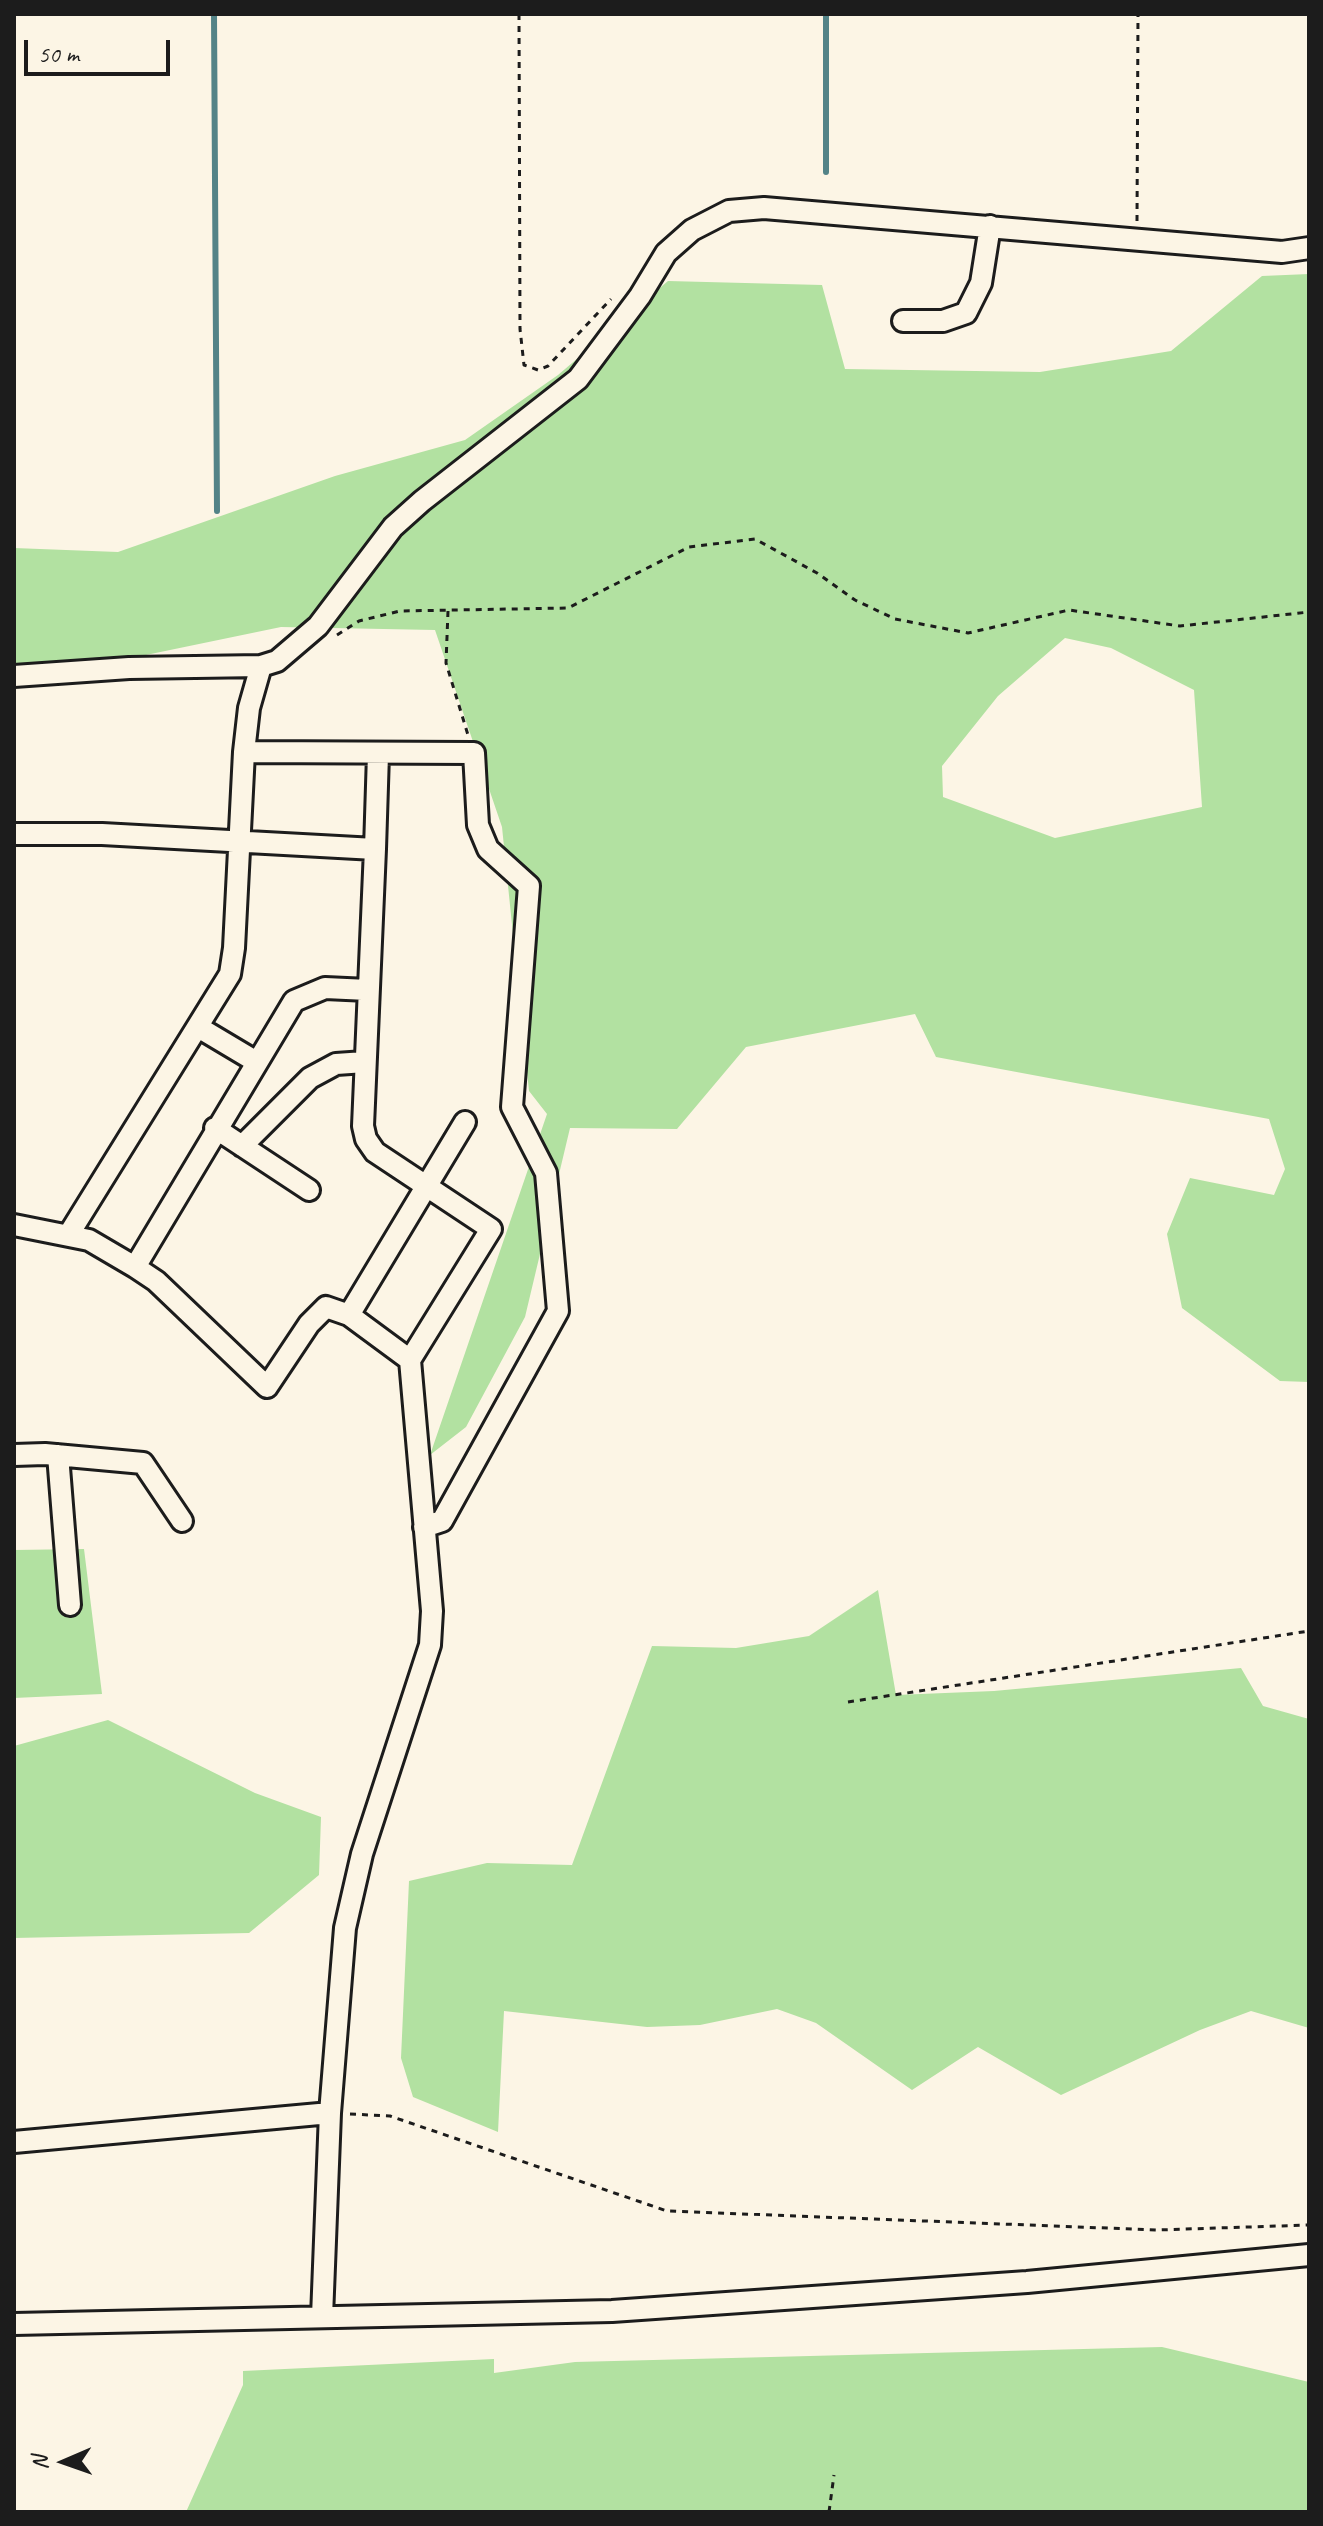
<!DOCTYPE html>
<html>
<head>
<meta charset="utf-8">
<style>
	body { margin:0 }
	#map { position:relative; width:1323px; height:2526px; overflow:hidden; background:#fcf5e5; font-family:Caveat,sans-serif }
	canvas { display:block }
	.frame { position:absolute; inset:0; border:16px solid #1c1c1c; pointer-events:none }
	.north { position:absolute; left:24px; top:2422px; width:80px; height:80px; -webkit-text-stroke:6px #fcf5e5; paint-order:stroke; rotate:268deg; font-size:22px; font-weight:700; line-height:32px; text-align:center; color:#1c1c1c }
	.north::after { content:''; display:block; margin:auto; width:28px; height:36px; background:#1c1c1c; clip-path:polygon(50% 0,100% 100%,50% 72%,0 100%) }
	.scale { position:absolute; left:24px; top:40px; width:146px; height:36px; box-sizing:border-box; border:4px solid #1c1c1c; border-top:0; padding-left:10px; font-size:24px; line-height:28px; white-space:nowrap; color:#1c1c1c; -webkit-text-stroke:6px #fcf5e5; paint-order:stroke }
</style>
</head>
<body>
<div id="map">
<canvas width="1323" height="2526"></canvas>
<div class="frame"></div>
<div class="north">N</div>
<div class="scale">50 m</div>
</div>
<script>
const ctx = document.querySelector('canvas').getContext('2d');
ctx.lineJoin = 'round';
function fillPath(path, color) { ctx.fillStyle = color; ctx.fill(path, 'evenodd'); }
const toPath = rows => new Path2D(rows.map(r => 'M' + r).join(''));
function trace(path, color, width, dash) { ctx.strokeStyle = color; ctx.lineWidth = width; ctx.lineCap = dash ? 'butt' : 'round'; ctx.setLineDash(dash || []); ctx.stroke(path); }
fillPath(toPath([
	[1309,274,1309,1382,1280,1381,1182,1308,1167,1234,1190,1178,1274,1195,1285,1169,1269,1119,936,1057,915,1014,746,1047,677,1129,570,1128,525,1317,466,1427,430,1455,547,1114,529,1091,502,827,435,630,281,627,88,667,14,668,14,548,118,552,335,476,465,440,558,375,668,281,822,285,845,369,1040,372,1171,351,1262,276],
	[1065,638,1111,648,1194,690,1202,807,1055,838,943,797,942,766,998,696],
	[84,1549,102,1694,14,1698,14,1550],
	[878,1590,896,1695,994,1691,1241,1668,1263,1706,1309,1719,1309,2028,1251,2011,1200,2030,1061,2095,978,2047,912,2090,816,2023,777,2009,700,2025,647,2027,504,2011,498,2132,413,2097,401,2058,409,1881,487,1863,572,1865,652,1646,736,1648,809,1636],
	[108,1720,255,1793,321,1817,319,1875,249,1933,14,1938,14,1746],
	[1162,2347,1309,2382,1309,2512,186,2512,243,2385,243,2371,494,2359,494,2373,575,2362]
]), '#b2e1a1');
trace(toPath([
	[214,14,217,511],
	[826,14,826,172]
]), '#538387', 6);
const minor = toPath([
	[903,321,943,321,966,313,981,283,990,226],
	[261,666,249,708,244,752,474,753,478,825,488,849,529,886,512,1107,546,1173,558,1311,442,1521,424,1527],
	[14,676,129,668,261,666,277,661,318,626,393,527,422,501,578,379,640,296,666,253,692,230,729,211,764,208,1282,252,1309,248],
	[14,834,102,834,375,849,363,1126,366,1139,375,1152,491,1229,410,1360,432,1611,430,1645,362,1854,345,1928,330,2113,322,2317],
	[375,849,378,754],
	[198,1027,255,1061],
	[215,1128,309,1190],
	[242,1146,310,1078,336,1064,365,1062],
	[14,1225,89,1240,135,1267,156,1281,267,1387,309,1324,326,1307,349,1315,410,1360],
	[69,1234,230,974,234,948,244,752],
	[135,1267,294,1001,325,988,368,990],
	[349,1315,465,1122],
	[14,1455,45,1454,143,1463,182,1521],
	[58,1455,70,1605],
	[14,2142,330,2113],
	[14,2324,612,2311,1027,2282,1309,2255]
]);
trace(minor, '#1c1c1c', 26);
trace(toPath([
	[519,14,520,329,524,365,538,370,548,366,611,299],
	[1137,221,1138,14],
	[448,611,446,663,468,735],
	[337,635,359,621,400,611,568,608,689,547,755,539,817,573,855,600,895,619,968,633,1069,610,1180,626,1309,612],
	[848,1702,1309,1631],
	[350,2114,390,2116,667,2211,1157,2230,1309,2225],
	[829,2512,834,2475]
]), '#1c1c1c', 3, [6, 6]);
trace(minor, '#fcf5e5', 20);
</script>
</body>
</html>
